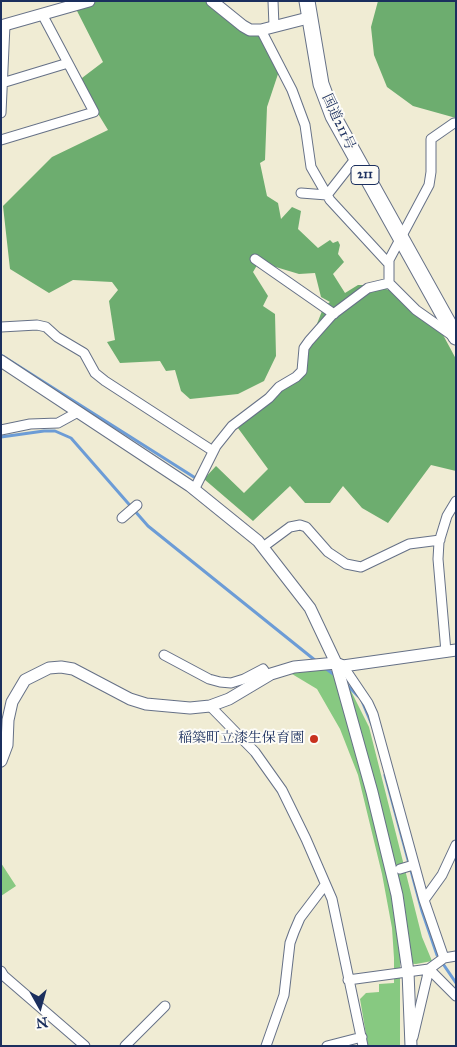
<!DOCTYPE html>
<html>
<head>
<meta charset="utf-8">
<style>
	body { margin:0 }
	#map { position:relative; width:457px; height:1047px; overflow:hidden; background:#f0ecd4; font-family:"IM FELL Great Primer",serif }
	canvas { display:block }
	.frame { position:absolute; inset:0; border:2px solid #1b2f5e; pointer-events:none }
	.north { position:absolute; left:15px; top:982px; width:50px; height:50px; -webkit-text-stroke:4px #fdfcf7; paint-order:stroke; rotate:173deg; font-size:14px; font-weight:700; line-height:20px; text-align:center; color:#1b2f5e }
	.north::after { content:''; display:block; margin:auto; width:18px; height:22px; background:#1b2f5e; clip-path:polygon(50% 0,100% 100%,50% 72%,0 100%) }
</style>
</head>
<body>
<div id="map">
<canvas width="457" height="1047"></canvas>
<div class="frame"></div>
<div class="north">N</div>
</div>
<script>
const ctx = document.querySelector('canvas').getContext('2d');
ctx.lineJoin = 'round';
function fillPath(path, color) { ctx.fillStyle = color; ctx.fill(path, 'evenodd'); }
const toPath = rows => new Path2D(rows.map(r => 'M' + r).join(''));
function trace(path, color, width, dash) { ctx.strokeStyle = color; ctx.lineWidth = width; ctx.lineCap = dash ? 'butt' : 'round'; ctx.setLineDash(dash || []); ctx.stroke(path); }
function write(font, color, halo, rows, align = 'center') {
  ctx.font = font + ' "IM FELL Great Primer","Noto Serif JP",serif'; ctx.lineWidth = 4; ctx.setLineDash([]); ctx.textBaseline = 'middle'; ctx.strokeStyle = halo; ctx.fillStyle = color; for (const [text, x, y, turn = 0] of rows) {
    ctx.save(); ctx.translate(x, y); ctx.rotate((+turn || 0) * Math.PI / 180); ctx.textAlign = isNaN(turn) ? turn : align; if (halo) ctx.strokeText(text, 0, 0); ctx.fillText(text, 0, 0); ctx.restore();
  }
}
fillPath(toPath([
	[323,666,348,685,369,727,422,937,432,961,416,964,400,963,400,1046,368,1046,360,999,366,993,379,992,379,984,394,983,394,958,392,928,382,874,358,775,340,729,317,689,287,671],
	[1,863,16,886,1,896]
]), '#87c981');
fillPath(toPath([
	[89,1,212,1,243,26,261,30,280,68,267,107,265,160,260,163,267,196,278,203,281,219,292,207,301,211,298,229,318,248,330,240,333,243,338,241,340,245,338,254,344,262,333,274,345,293,358,285,375,285,397,293,442,333,456,359,456,471,431,465,388,523,362,508,343,486,330,503,305,503,290,486,253,521,204,479,216,466,244,493,268,469,235,424,296,377,324,306,330,302,321,297,315,273,299,274,259,262,253,272,268,296,263,306,275,314,276,356,264,381,238,394,190,399,181,391,175,370,166,371,160,361,120,363,107,342,115,340,109,301,118,290,112,282,73,280,49,293,10,269,3,206,52,157,108,130,78,81,103,62,74,5],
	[378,1,456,1,456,118,413,106,387,87,374,55,371,27]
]), '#6dad6f');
trace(toPath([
	[1,355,197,479],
	[1,437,44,431,55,431,71,438,148,526,316,661],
	[325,668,336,676],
	[345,683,358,696],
	[362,701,372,725],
	[385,775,422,911,437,955,456,983]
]), '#6c9cd6', 3);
const street = toPath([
	[273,1,274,26],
	[261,30,292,90,305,125,311,167,323,188,330,200,389,264],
	[2,83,68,63],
	[1,113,5,25],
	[1,140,94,112,42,14],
	[301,193,327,195,356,158],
	[255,259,334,314],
	[389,283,389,260,429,185,431,172,431,139,454,123],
	[1,327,37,325,46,327,57,337,84,353,95,373,105,381,213,451],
	[1,430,30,424,58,423,78,412],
	[194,490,216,446,232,426,269,398,279,387,296,377,302,371,304,348,309,341,332,315,368,288,389,283,416,310,453,336],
	[122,518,137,505],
	[263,547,290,527,300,525,306,527,328,552,346,564,361,567,409,544,440,540],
	[446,652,438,559,439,542,447,516,456,501],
	[164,655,209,679,220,682,231,683,244,679,263,669,268,676],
	[343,666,368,703,373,714,424,900,444,958],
	[210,706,255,752,282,790,306,839,332,899,363,1046],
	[400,869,410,866],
	[424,900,442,875,456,845],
	[429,969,456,996],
	[1,971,4,976,85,1046],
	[348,980,429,969,444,958,456,956],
	[413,1037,429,969],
	[125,1046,165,1006],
	[266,1046,284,995,290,943,294,932,300,918,325,885],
	[327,1046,362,1037]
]);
const secondary = toPath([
	[212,1,243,26,250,30,261,30,308,18],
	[1,26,89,1],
	[1,361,190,486,258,541,310,608,336,663,372,792,397,895,408,972,411,1046],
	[1,761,7,745,8,720,12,702,25,680,49,668,61,667,73,669,130,699,146,704,190,708,210,706,229,699,271,674,294,667,336,663,343,666,456,650]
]);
const highway = toPath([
	[307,1,321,84,333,116,456,337]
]);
trace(street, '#667187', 11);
trace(secondary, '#667187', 13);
trace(highway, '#667187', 17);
trace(street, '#fff', 9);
trace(secondary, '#fff', 11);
trace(highway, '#fff', 15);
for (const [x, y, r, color] of [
	[314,739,5,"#c8321e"]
]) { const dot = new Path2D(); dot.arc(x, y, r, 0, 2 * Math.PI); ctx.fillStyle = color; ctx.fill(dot); trace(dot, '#fdfcf7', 2); }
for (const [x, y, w] of [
	[365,175,28]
]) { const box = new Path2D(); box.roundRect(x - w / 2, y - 9.5, w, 19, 4); ctx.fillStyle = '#fdfcf7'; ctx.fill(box); trace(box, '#1b2f5e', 1); }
write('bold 12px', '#1b2f5e', null, [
	["211",365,175]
]);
write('14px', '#1b2f5e', '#fdfcf7', [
	["国道211号",338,122,65]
]);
write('14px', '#1b2f5e', '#fdfcf7', [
	["稲築町立漆生保育園",304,739]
], 'right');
</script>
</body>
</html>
